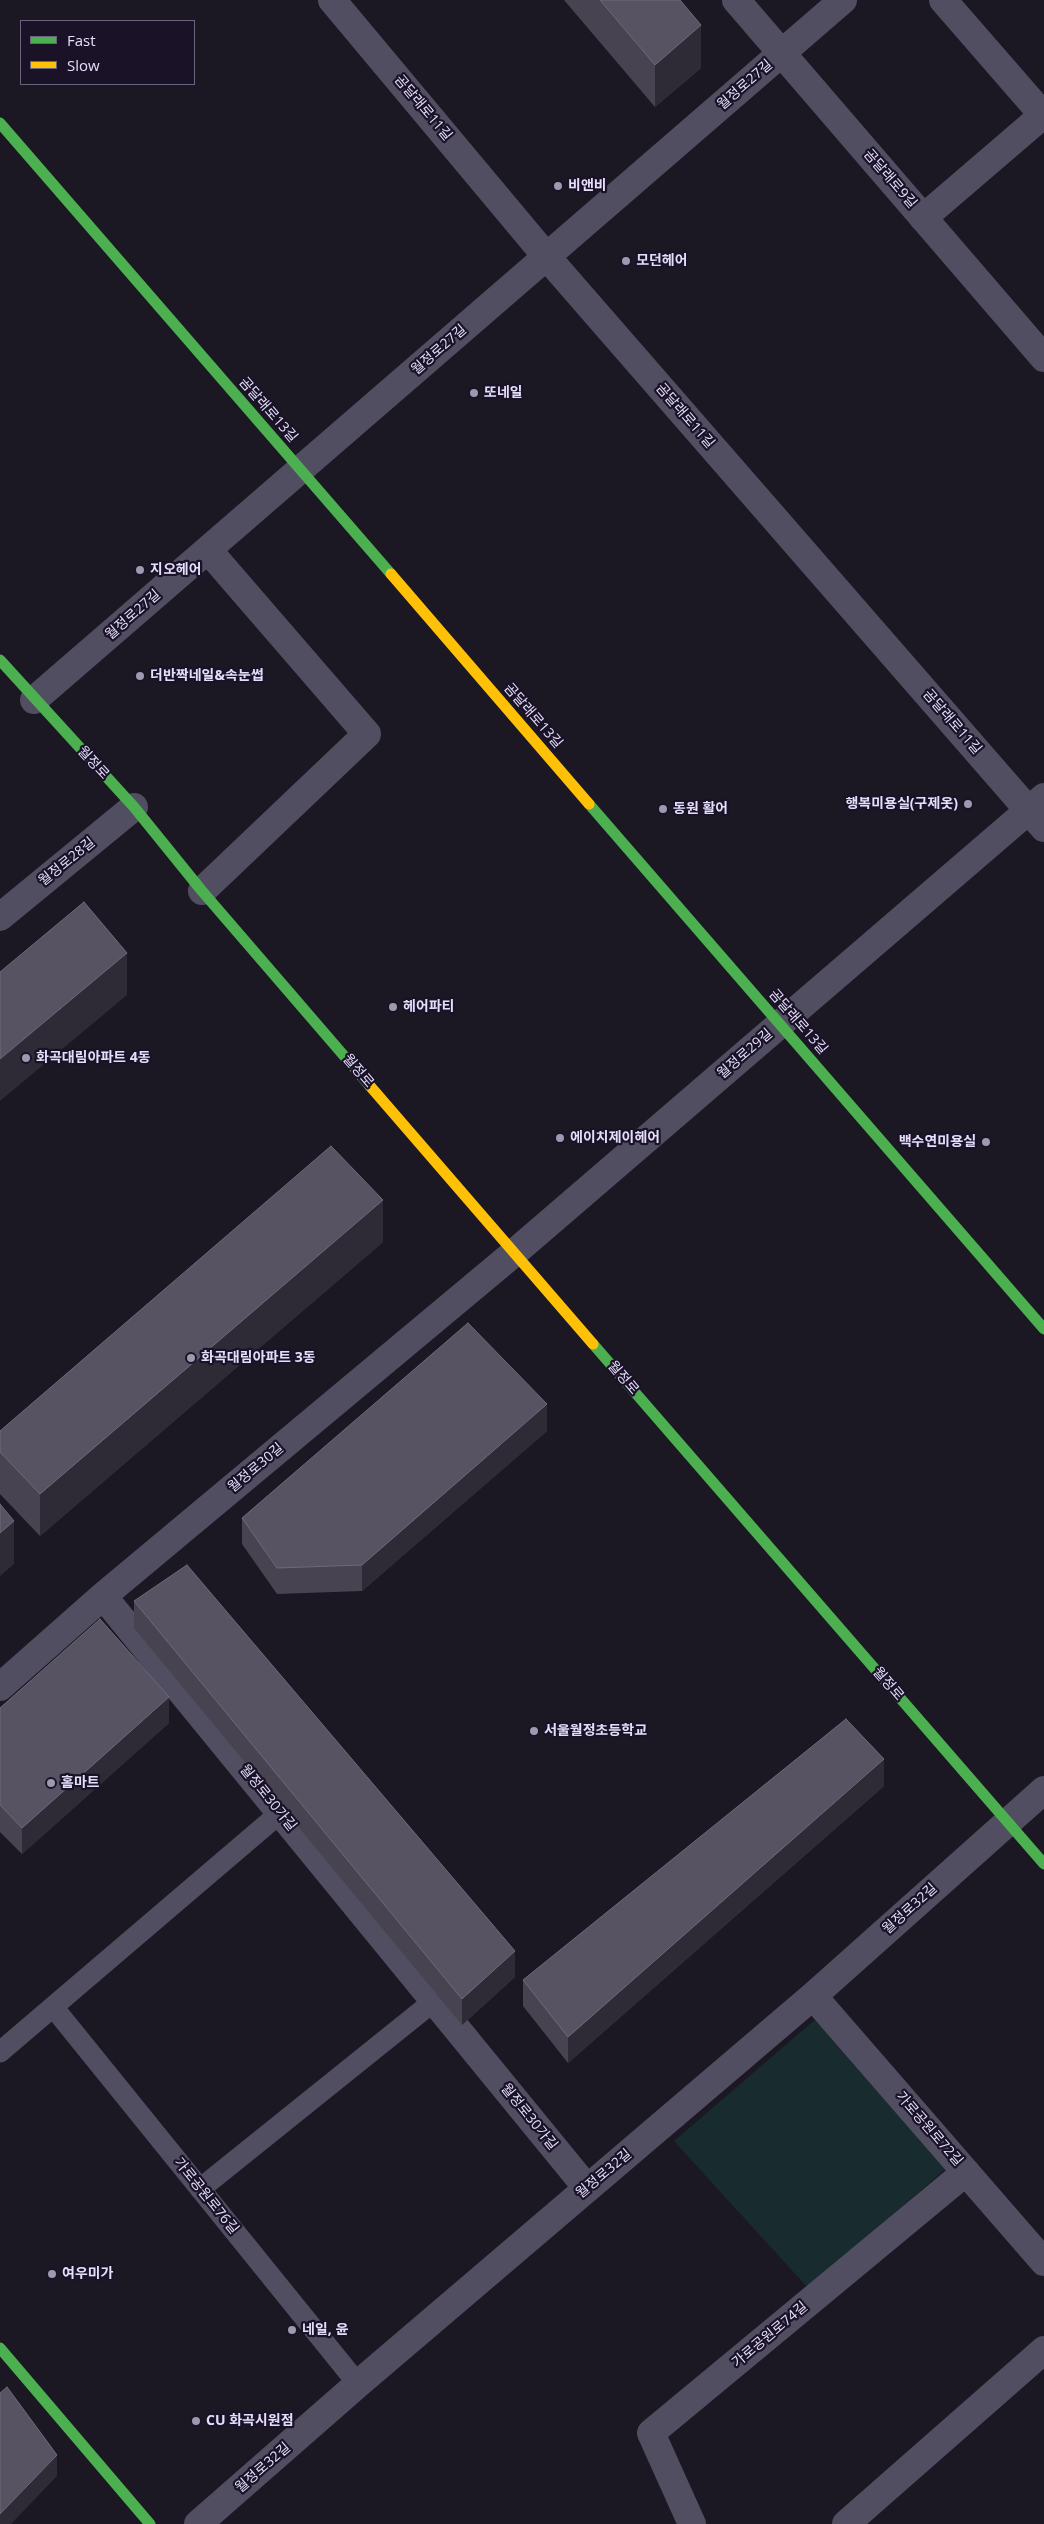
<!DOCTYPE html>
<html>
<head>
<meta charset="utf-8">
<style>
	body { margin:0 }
	#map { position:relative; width:1044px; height:2524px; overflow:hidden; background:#1b1823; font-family:"Open Sans",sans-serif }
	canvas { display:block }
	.legend { position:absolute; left:20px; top:20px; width:175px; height:65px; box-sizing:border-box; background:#1a1328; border:1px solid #6b647c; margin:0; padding:6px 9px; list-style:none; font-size:15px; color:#e5defb }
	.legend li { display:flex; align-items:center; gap:10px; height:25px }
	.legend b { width:25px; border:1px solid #6b647c }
</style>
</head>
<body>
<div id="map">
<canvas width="1044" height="2524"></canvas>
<ul class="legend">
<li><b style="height:6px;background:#4caf50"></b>Fast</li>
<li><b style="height:6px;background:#ffc107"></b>Slow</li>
</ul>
</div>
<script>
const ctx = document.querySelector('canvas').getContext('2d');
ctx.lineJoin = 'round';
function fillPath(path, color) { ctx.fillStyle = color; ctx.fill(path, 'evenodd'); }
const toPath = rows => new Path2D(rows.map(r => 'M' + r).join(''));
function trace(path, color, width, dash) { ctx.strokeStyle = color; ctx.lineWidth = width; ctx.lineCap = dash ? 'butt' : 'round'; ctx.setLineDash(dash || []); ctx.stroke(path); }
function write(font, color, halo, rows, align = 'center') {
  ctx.font = font + ' "Open Sans","Noto Sans KR",sans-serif'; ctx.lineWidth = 4.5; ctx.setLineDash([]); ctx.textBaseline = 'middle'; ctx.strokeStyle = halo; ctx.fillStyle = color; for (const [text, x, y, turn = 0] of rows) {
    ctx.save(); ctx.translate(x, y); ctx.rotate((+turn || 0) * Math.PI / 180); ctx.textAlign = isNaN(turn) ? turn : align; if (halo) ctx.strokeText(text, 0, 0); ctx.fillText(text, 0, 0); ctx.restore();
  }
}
fillPath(toPath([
	[817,2018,948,2167,808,2288,674,2141]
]), '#182c2f');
trace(toPath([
	[54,2008,358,2384],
	[0,2052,280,1813],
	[200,2189,434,2001]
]), '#514e62', 21);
trace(toPath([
	[332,0,546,256,1044,828],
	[736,0,1044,358],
	[923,218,1043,115,943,0],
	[34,700,843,0],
	[202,891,367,734,208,550],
	[0,917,134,807],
	[103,1596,587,2188],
	[0,1687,103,1596,514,1253,1044,797],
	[813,1996,1044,2262],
	[198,2524,358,2384,813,1996,1044,1790],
	[692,2524,651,2433,966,2172],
	[846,2524,1044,2350]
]), '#514e62', 28);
trace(toPath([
	[0,123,391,574],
	[0,660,134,807,202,891,370,1086],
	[589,804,1044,1329],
	[593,1344,1044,1864],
	[0,2348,150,2524]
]), '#4caf50', 11);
trace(toPath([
	[391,574,589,804],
	[370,1086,593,1344]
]), '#ffc107', 11);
fillPath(toPath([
	[564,0,680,0,701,68,655,107],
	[383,1242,40,1536,0,1494,0,1431],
	[547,1431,362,1591,277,1594,242,1544,242,1518],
	[134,1601,515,1977,462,2025,134,1628],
	[0,1708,169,1723,22,1854,0,1832],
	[884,1786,568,2063,523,2006,523,1980]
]), '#474351');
fillPath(toPath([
	[701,25,701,68,655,107,655,65],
	[127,953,127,995,0,1101,0,1059],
	[383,1200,383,1242,40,1536,40,1494],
	[547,1404,547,1431,362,1591,362,1565],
	[14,1521,14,1564,0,1576,0,1533],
	[169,1697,169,1723,22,1854,22,1828],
	[884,1759,884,1786,568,2063,568,2037],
	[515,1951,515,1977,462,2025,462,1999],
	[57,2455,57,2476,11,2524,0,2524,0,2514]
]), '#2e2b37');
const building = toPath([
	[600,0,680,0,701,25,655,65,600,0],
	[84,902,127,953,0,1059,0,972,84,902],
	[331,1146,383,1200,40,1494,0,1452,0,1431,331,1146],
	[468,1323,547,1404,362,1565,277,1568,242,1518,468,1323],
	[0,1504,14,1521,0,1533,0,1504],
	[187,1565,515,1951,462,1999,134,1601,187,1565],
	[100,1619,169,1697,22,1828,0,1805,0,1708,100,1619],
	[846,1719,884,1759,568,2037,523,1980,846,1719],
	[7,2387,57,2455,0,2514,0,2393,7,2387]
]);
fillPath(building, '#585363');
trace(building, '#6e697b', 1);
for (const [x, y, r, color] of [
	[558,186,5,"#9e99af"],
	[626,261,5,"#9e99af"],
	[474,393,5,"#9e99af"],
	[140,570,5,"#9e99af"],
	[140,676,5,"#9e99af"],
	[968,804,5,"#9e99af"],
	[663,809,5,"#9e99af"],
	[393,1007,5,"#9e99af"],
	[26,1058,5,"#9e99af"],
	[560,1138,5,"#9e99af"],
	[986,1142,5,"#9e99af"],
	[191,1358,5,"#9e99af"],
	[534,1731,5,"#9e99af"],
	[51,1783,5,"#9e99af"],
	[52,2274,5,"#9e99af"],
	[292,2330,5,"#9e99af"],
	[196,2421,5,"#9e99af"]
]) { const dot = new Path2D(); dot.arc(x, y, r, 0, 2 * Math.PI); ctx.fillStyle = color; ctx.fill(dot); trace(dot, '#1a1328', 2); }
write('14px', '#e5defb', '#1a1328', [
	["월정로27길",745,85,-41],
	["곰달래로11길",423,108,50],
	["곰달래로9길",890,179,49],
	["월정로27길",439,350,-41],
	["곰달래로13길",268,410,49],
	["곰달래로11길",685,416,49],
	["월정로27길",133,615,-41],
	["곰달래로13길",533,716,49],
	["곰달래로11길",952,722,49],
	["월정로",93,763,47],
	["월정로28길",67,862,-39],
	["곰달래로13길",798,1022,49],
	["월정로29길",745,1054,-41],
	["월정로",358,1071,49],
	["월정로",623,1378,49],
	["월정로30길",256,1468,-40],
	["월정로",888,1684,49],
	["월정로30가길",268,1798,51],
	["월정로32길",910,1909,-42],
	["월정로30가길",529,2117,51],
	["가로공원로72길",929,2129,49],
	["월정로32길",604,2174,-40],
	["가로공원로76길",206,2196,51],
	["가로공원로74길",770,2335,-40],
	["월정로32길",263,2468,-41]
]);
write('bold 14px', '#e5defb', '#1a1328', [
	["비앤비",568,186],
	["모던헤어",636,261],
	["또네일",484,393],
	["지오헤어",150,570],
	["더반짝네일&속눈썹",150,676],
	["행복미용실(구제옷)",958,804,"right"],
	["동원 활어",673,809],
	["헤어파티",403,1007],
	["화곡대림아파트 4동",36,1058],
	["에이치제이헤어",570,1138],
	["백수연미용실",976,1142,"right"],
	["화곡대림아파트 3동",201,1358],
	["서울월정초등학교",544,1731],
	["홈마트",61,1783],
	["여우미가",62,2274],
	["네일, 윤",302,2330],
	["CU 화곡시원점",206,2421]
], 'left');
</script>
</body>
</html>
